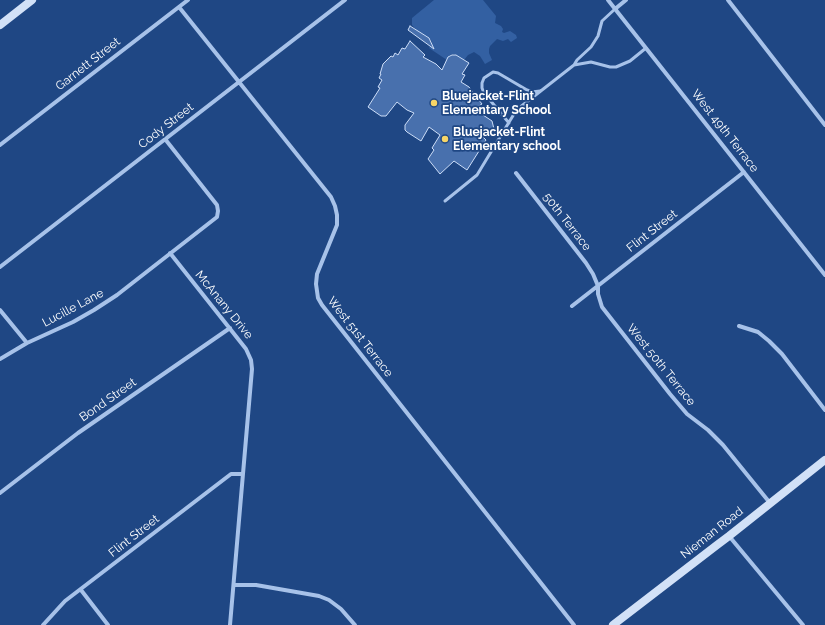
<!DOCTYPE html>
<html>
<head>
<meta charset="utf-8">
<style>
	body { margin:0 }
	canvas { display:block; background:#1f4784 }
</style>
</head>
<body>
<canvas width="825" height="625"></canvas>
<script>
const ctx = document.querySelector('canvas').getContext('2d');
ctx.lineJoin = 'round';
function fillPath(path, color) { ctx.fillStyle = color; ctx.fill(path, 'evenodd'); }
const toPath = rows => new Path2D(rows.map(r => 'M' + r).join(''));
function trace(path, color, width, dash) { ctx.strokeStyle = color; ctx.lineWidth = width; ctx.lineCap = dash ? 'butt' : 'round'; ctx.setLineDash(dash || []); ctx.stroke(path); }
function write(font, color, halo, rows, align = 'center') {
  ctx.font = font + ' Raleway,sans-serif'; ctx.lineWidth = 3.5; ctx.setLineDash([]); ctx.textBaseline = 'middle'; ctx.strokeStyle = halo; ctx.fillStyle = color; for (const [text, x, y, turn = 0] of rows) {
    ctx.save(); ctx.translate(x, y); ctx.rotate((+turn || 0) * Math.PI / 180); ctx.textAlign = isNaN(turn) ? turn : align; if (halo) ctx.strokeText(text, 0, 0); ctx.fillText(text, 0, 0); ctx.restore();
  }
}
fillPath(toPath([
	[434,0,483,0,496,16,495,23,501,26,503,29,502,32,504,33,510,31,516,35,517,38,511,42,508,39,503,41,497,39,490,46,489,49,489,53,492,60,485,64,480,56,474,52,468,55,464,60,462,59,461,60,459,57,454,54,450,55,447,60,429,48,432,43,431,40,417,31,412,25,412,18]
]), '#3360a2');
const building = toPath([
	[410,26,429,38,434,49,408,30,410,26],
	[410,41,425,55,423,57,436,64,442,70,448,57,452,55,456,55,469,63,462,74,465,75,461,82,469,87,482,104,477,107,483,115,492,121,494,129,483,137,486,140,467,170,454,161,440,174,428,159,434,150,432,148,440,135,429,127,421,141,407,132,405,130,405,125,414,113,407,110,397,102,386,116,381,116,368,107,380,88,378,87,382,80,379,78,381,74,380,74,383,64,391,56,393,57,395,53,398,55,402,48,405,49,410,41]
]);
fillPath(building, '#4870ad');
trace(building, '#ccddf7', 1);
trace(toPath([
	[574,65,591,62,610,67,616,67,630,61,646,48],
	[509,123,484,93,482,88,482,83,484,78,493,72,498,73,527,90,532,92,540,91],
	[445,201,477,175,514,114,519,108,574,65,577,60,591,47,598,36,602,21,615,9]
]), '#a7c2e9', 3);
trace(toPath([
	[608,0,825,275],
	[728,0,825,125],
	[179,7,331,197,335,206,337,215,337,225,317,274,316,284,318,298,322,305,574,625],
	[615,9,626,0],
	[0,145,188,0],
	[516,173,586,263,593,274,598,286,598,294,602,307,670,394,687,414,708,430,723,445,770,503],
	[170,253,246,349,251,360,252,369,230,625],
	[0,267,345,0],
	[572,306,744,172],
	[0,310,27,343],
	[739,326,758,332,769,341,782,354,825,410],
	[0,359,27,343,73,322,94,310,117,295,217,217,218,211,217,205,165,139],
	[0,493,78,433,230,328],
	[729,536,803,625],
	[234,585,256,585,319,596,329,600,341,609,355,625],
	[81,590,108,625],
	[43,625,65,601,214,487,231,474,243,474]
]), '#a7c2e9', 4);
trace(toPath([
	[0,25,32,0],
	[613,625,717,545,729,536,825,460]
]), '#d2e1f7', 8);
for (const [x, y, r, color] of [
	[434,103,4,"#f7d567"],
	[445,139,4,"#f7d567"]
]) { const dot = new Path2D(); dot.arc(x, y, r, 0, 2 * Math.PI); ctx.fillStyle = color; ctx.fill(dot); trace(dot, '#1f4784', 1.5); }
write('12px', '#fff', '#1f4784', [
	["Garnett Street",88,64,-38],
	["Cody Street",166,126,-38],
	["West 49th Terrace",725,131,52],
	["50th Terrace",567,222,52],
	["Flint Street",652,231,-38],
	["McAnany Drive",224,305,51],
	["Lucille Lane",73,308,-28],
	["West 51st Terrace",360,337,52],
	["West 50th Terrace",661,365,51],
	["Bond Street",108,400,-35],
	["Nieman Road",712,533,-38],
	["Flint Street",134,536,-38]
]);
write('bold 12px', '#fff', '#1f4784', [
	["Bluejacket-Flint",442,96],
	["Elementary School",442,110],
	["Bluejacket-Flint",453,132],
	["Elementary school",453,146]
], 'left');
</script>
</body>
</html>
